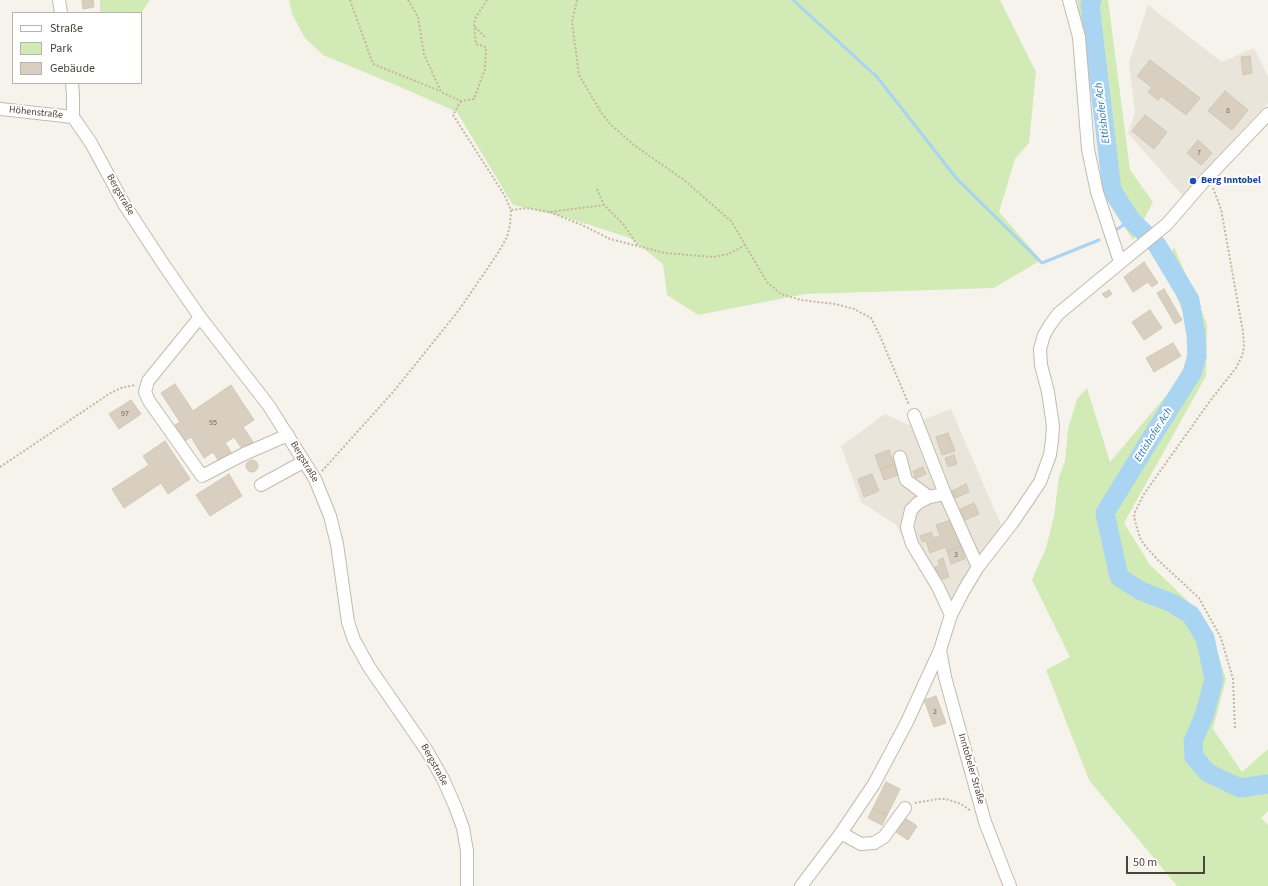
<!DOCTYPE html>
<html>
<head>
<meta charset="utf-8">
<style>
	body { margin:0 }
	#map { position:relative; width:1268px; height:886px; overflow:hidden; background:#f6f3ec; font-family:"Source Sans 3",sans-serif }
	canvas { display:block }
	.legend { position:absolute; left:12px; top:12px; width:130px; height:72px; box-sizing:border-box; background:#fff; border:1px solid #b7b4b0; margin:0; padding:5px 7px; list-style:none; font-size:12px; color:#4b4439 }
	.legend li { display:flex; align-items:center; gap:8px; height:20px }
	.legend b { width:20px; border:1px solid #b7b4b0 }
	.scale { position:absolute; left:1126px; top:856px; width:79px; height:18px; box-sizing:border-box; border:2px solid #4b4439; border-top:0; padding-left:5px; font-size:12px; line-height:14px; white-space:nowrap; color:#4b4439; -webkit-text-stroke:3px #fff; paint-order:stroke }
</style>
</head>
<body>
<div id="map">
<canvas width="1268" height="886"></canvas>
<ul class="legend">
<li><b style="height:5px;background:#fff"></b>Straße</li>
<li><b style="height:11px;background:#d2eab5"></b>Park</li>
<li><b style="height:11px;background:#d8cfc1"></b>Gebäude</li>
</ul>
<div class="scale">50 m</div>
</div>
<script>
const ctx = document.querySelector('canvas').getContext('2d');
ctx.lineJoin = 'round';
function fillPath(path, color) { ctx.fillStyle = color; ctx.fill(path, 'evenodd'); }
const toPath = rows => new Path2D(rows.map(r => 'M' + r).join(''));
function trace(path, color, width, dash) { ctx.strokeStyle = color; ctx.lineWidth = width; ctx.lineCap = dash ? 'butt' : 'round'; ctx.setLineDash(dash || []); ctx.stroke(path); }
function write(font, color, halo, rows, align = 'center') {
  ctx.font = font + ' "Source Sans 3",sans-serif'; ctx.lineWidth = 4; ctx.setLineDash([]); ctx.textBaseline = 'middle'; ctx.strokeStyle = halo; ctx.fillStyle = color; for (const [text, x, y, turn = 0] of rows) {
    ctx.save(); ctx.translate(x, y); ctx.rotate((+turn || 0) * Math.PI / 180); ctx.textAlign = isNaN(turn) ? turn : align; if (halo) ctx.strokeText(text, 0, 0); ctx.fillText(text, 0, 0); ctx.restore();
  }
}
fillPath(toPath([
	[1148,5,1222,62,1254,48,1268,77,1268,103,1183,196,1128,133,1135,113,1129,63],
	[951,409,1002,527,945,614,896,525,861,502,841,446,885,414,909,425]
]), '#eae5da');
fillPath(toPath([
	[100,0,150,0,141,13,100,13],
	[289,0,1000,0,1036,72,1029,143,1015,159,999,212,1041,260,994,288,805,294,698,315,667,295,663,264,630,238,565,217,513,205,457,112,398,86,323,55,305,38,292,14],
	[1077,0,1108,0,1130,170,1153,202,1133,240,1110,205],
	[1174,247,1207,324,1206,376,1124,523,1150,565,1188,601,1213,640,1226,679,1213,729,1242,772,1268,749,1268,811,1261,818,1268,825,1268,886,1177,886,1089,780,1046,670,1070,657,1032,580,1046,548,1054,516,1059,477,1065,461,1068,429,1077,399,1087,388,1110,462,1186,372,1188,325,1165,268]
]), '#d2eab5');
trace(toPath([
	[793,0,877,77,957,179,1042,263,1099,240],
	[1116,230,1131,220]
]), '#a9d4f2', 3);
trace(toPath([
	[1092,0,1090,5,1112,190,1131,220,1157,245,1190,300,1196,335,1197,356,1192,373,1148,443,1105,513,1119,577,1141,591,1172,603,1191,615,1205,638,1214,679,1204,716,1193,742,1194,757,1208,773,1240,788,1268,784]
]), '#a9d4f2', 19);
const building = toPath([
	[82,0,93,0,94,7,83,9,82,0],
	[1250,56,1252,73,1243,75,1241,57,1250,56],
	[1150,60,1200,98,1186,115,1161,96,1158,100,1148,92,1152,87,1137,76,1150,60],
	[1225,91,1248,110,1232,130,1208,111,1225,91],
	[1145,115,1167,132,1154,149,1132,131,1145,115],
	[1198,140,1212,153,1201,165,1187,153,1198,140],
	[1144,262,1158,283,1152,287,1148,282,1133,292,1124,277,1144,262],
	[1164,289,1182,320,1175,324,1157,293,1164,289],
	[1109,290,1112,294,1106,298,1102,294,1109,290],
	[1150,310,1162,328,1144,340,1132,322,1150,310],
	[1173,343,1181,356,1154,372,1146,358,1173,343],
	[175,384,193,411,231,385,254,420,243,427,253,442,242,449,234,437,225,443,233,455,220,463,213,452,204,458,191,437,185,441,175,425,180,422,161,393,175,384],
	[131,400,141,414,119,429,109,414,131,400],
	[948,433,955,451,942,455,936,437,948,433],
	[165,441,190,479,168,494,161,483,124,508,112,489,149,465,143,456,165,441],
	[889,450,894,464,880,469,875,455,889,450],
	[954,455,957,464,948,467,945,458,954,455],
	'246 466a6 6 0 1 1 12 0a6 6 0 1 1-12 0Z',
	[894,464,898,475,884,480,880,469,894,464],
	[923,467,926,474,916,478,913,471,923,467],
	[229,474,242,496,210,516,196,495,229,474],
	[872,474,879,491,864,497,858,479,872,474],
	[966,484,969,492,955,498,952,491,966,484],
	[974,503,979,514,963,521,958,510,974,503],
	[951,520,961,546,947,551,945,547,930,553,926,541,922,542,920,536,931,532,934,538,940,536,936,525,951,520],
	[961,546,965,559,951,564,947,551,961,546],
	[943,558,949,577,939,580,935,567,940,565,938,560,943,558],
	[936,696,946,723,934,727,924,700,936,696],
	[886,782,900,789,887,815,873,808,886,782],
	[873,808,887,815,882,825,868,818,873,808],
	[905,818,917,826,908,840,896,832,905,818]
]);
fillPath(building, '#d8cfc1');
trace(building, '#d3c7b4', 1);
const minor = toPath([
	[59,0,61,13],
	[1069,0,1079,37,1088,149,1097,192,1120,262],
	[72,83,73,94,73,117],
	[0,109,73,117],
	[73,117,91,143,124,204,164,265,200,317,269,406,315,479,330,516,337,544,348,622,354,640,369,667,427,751,443,779,455,806,463,828,467,851,467,886],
	[200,317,148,381,145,392,149,401,202,476,244,454,288,435],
	[914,415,945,494,978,567],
	[900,457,906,480,929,497],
	[261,485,303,462],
	[945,494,929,497,918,503,911,510,907,527,912,544,938,587,951,615],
	[940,650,945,677,985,822,1010,886],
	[841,833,861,844,874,843,884,837,905,808],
	[801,886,841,833,874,784,907,722,940,650,951,615,964,590,978,567,1013,522,1040,482,1050,455,1052,440,1053,426,1048,392,1041,365,1040,349,1044,335,1050,325,1058,314,1167,224,1206,179,1268,114]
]);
trace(minor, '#c2bbae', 14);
trace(toPath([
	[350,0,373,64,440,91],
	[408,0,418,17,424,54,441,92,461,101,474,99,485,69,486,47,476,44,474,26,475,19,487,0],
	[577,0,572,22,579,75,601,112,610,124,634,145,684,180,731,221,767,282,781,294,801,300,835,304,854,309,871,318,880,336,909,405],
	[475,27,485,37],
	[461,101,453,115,505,196,511,210,527,208,549,212,604,205],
	[1213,188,1221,209,1243,332,1244,347,1242,356,1236,368,1210,401,1144,494,1135,512,1134,517,1138,531,1141,540,1147,548,1158,560,1199,598,1221,638,1233,679,1235,729],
	[597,189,604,205,624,225,638,246,665,253,713,257,729,254,745,245],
	[550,212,582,225,610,239,637,246],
	[0,467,109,394,121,388,135,385],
	[322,471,394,391,459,310,498,253,507,237,510,225,511,210],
	[915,803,938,799,946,799,961,804,971,811]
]), '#c4b79f', 2, [2, 2]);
trace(minor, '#fff', 12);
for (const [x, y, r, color] of [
	[1193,181,4,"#1a4fb4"]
]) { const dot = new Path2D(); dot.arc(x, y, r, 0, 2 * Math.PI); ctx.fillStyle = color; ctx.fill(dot); trace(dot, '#fff', 1.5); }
write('8px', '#6e675b', null, [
	["8",1228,111],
	["7",1199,153],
	["97",125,414],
	["95",213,423],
	["3",956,555],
	["2",935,712]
]);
write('10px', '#4b4439', '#fff', [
	["Höhenstraße",36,113,6],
	["Bergstraße",120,195,60],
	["Bergstraße",304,462,59],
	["Bergstraße",434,765,61],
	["Inntobeler Straße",971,769,74]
]);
write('bold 10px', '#164399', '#fff', [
	["Berg Inntobel",1201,181]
], 'left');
write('italic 11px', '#2e7ab2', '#fff', [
	["Ettishofer Ach",1103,113,-97],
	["Ettishofer Ach",1154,435,-58]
]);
</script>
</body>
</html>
